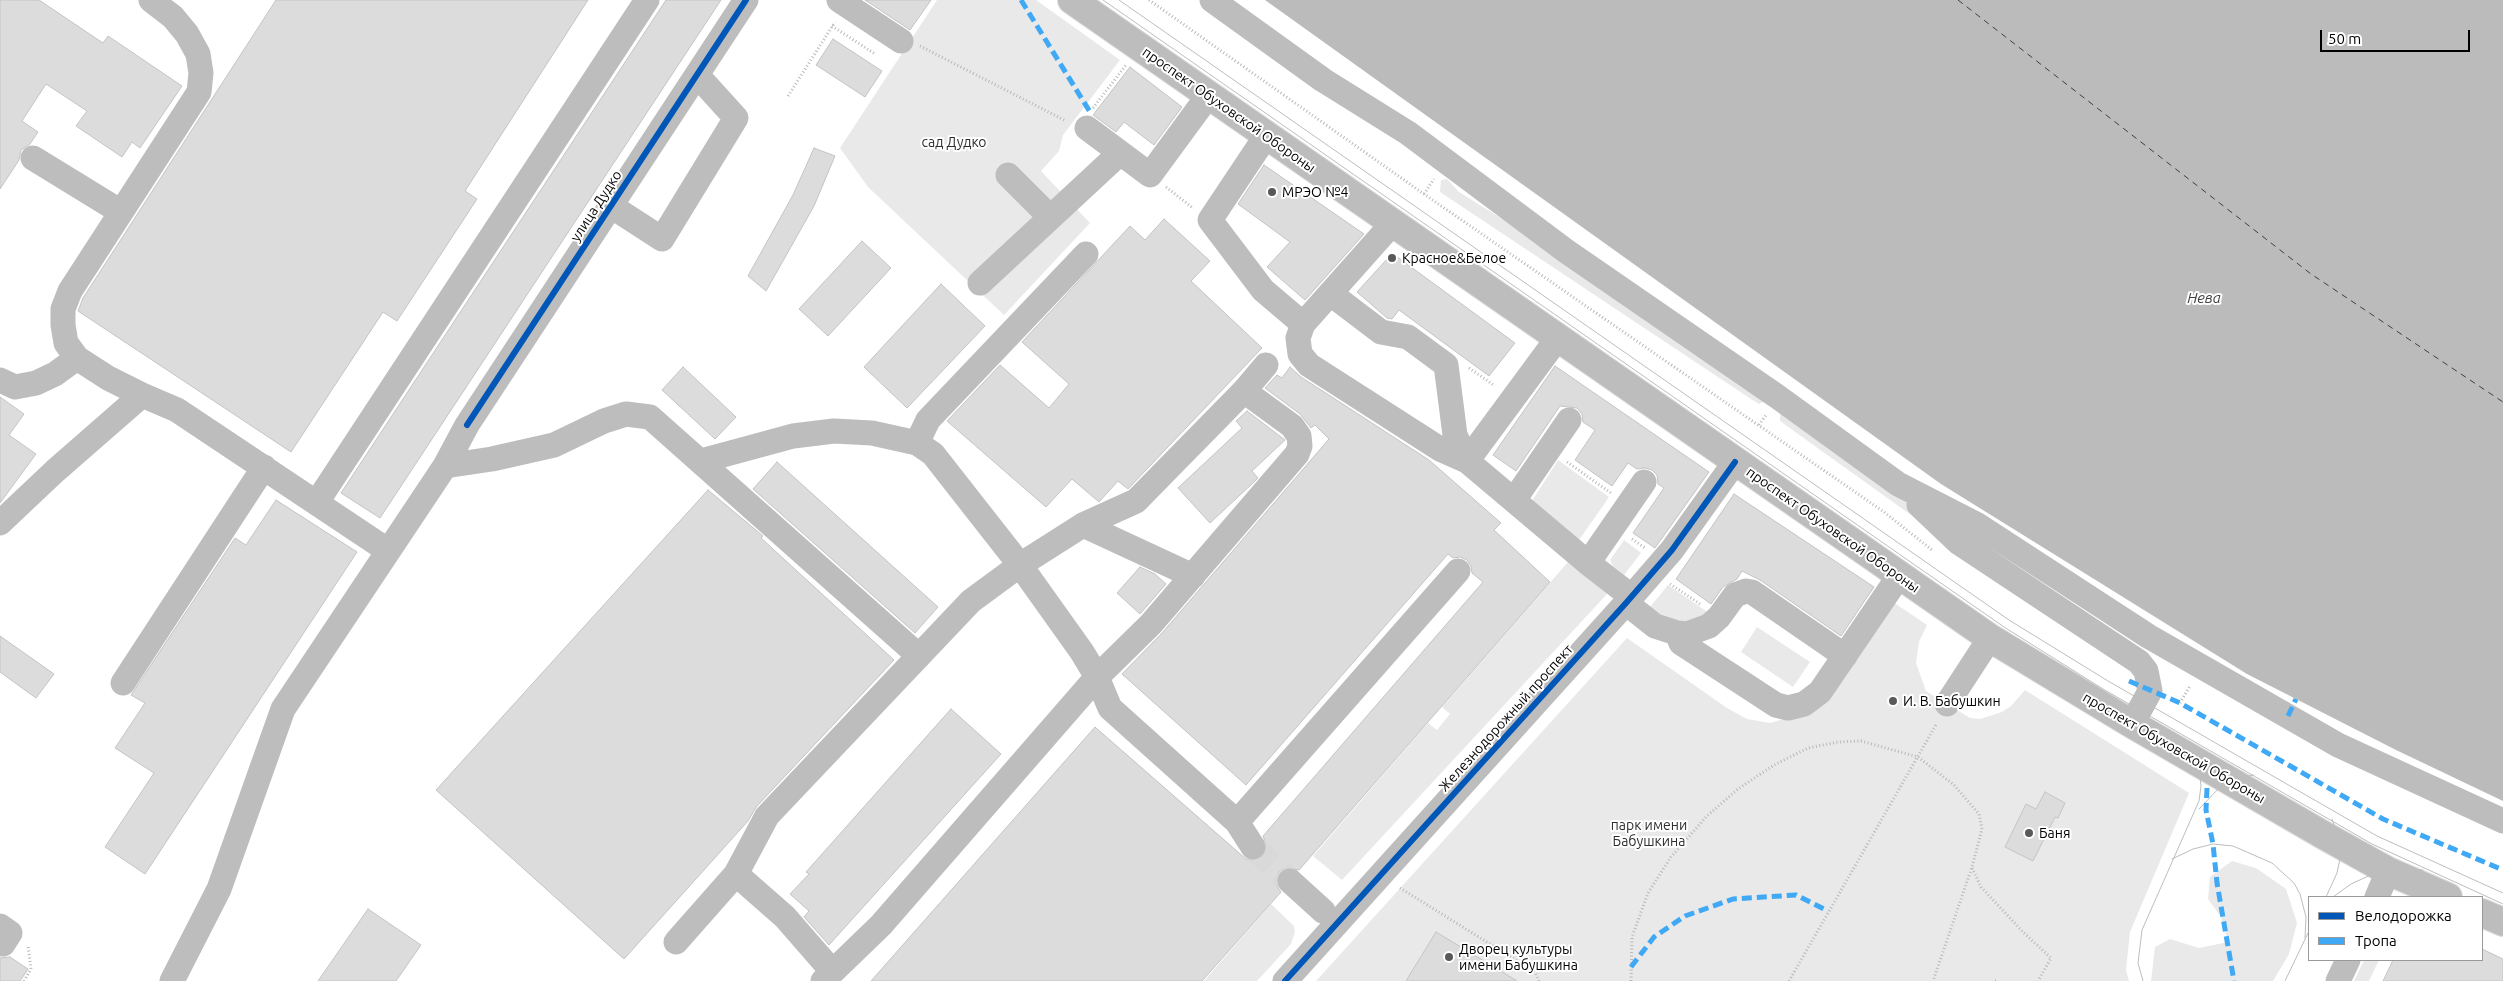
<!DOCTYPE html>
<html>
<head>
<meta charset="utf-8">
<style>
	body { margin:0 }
	#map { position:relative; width:2503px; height:981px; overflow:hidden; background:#fff; font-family:Ubuntu,sans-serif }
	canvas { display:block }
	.legend { position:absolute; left:2308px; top:896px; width:175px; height:65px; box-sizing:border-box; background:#fff; border:1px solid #999; margin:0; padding:6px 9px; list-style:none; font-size:15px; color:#000 }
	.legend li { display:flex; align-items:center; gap:10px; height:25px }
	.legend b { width:25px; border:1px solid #999 }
	.scale { position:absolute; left:2320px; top:30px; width:150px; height:22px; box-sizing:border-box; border:2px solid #000; border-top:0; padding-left:6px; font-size:15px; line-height:18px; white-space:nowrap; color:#000; -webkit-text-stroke:4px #fff; paint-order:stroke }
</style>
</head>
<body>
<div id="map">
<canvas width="2503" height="981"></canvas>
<ul class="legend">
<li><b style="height:6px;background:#0057b8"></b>Велодорожка</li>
<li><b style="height:6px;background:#3fa9f5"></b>Тропа</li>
</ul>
<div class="scale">50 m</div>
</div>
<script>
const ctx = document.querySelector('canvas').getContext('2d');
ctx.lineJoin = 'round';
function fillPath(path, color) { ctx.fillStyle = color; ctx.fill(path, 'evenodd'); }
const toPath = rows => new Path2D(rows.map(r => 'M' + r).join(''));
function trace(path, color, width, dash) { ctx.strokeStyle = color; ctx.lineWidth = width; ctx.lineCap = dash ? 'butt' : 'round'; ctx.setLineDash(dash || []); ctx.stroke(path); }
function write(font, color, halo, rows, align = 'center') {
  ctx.font = font + ' Ubuntu,sans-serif'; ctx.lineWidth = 4; ctx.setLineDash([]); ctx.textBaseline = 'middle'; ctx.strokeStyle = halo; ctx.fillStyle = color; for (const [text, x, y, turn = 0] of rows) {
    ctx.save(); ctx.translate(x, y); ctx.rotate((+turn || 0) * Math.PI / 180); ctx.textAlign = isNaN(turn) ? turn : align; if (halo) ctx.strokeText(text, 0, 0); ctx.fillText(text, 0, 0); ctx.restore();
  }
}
fillPath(toPath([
	[937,0,1036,0,1120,60,1063,135,1059,151,1041,171,1090,223,1004,315,868,187,840,148],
	[1447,179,1459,192,1528,235,1765,401,1759,404,1751,399,1440,192,1441,180],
	[1780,412,1852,461,1916,510,1911,515,1780,421],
	[1558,460,1609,497,1577,543,1532,501],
	[1624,540,1641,553,1624,575,1613,566,1610,560],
	[1568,562,1608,593,1342,880,1313,856,1428,723,1437,730,1450,714,1442,707],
	[1668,585,1709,613,1688,623,1646,612],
	[1890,600,1927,625,1919,642,1916,663,1926,691,1970,718,1980,719,2002,712,2011,706,2025,690,2189,793,2130,932,2126,970,2129,981,1316,981,1627,638,1727,708,1747,719,1770,723,1787,718],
	[1757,627,1810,662,1793,687,1741,652],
	[2232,861,2256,868,2286,889,2297,923,2289,954,2273,981,2151,981,2155,947,2170,939,2199,948,2228,942,2221,917,2208,899,2210,877],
	[1271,904,1294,926,1295,932,1291,944,1257,981,1204,981],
	[2364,960,2379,960,2369,981,2354,981]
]), '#e9e9e9');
fillPath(toPath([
	[1265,0,2503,0,2503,801,2396,750,2247,674,1941,484]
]), '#bbb');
trace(toPath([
	[1958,0,2311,274,2503,402]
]), '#3f3f3f', 1, [6, 5]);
const building = toPath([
	[0,0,39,0,103,43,108,36,182,86,140,148,132,142,122,157,76,126,87,111,46,84,22,121,38,132,30,144,21,150,19,160,0,189,0,0],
	[276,0,588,0,465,191,477,199,397,321,383,312,291,452,78,311,83,298,276,0],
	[666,0,721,0,380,518,341,493,666,0],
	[865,0,931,0,910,30,865,0],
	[833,39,882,71,865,97,816,65,833,39],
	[1130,67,1182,107,1154,145,1124,122,1116,132,1093,115,1130,67],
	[814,148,835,156,814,206,766,291,748,276,793,195,814,148],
	[1264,165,1364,234,1305,300,1267,267,1290,242,1238,204,1264,165],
	[1164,219,1210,261,1191,281,1262,348,1128,489,1118,481,1099,502,1072,479,1046,507,947,421,1000,365,1049,408,1069,384,1022,342,1130,226,1145,240,1164,219],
	[862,241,891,268,828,336,799,309,862,241],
	[1396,256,1515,343,1489,376,1399,310,1392,319,1387,318,1357,292,1388,258,1396,256],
	[941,284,985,326,907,408,864,367,941,284],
	[1555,366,1709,472,1655,548,1633,533,1664,488,1658,484,1657,475,1652,470,1645,468,1637,469,1628,463,1612,486,1575,460,1595,430,1583,422,1582,414,1577,408,1560,406,1516,471,1493,455,1555,366],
	[683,367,736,417,715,439,662,390,683,367],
	[1290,367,1301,377,1429,460,1501,523,1494,530,1550,582,1299,870,1286,867,1279,872,1276,885,1281,892,1202,981,871,981,1095,727,1246,859,1254,861,1261,859,1267,847,1263,836,1483,582,1472,573,1471,566,1467,560,1460,557,1453,558,1448,554,1246,785,1122,674,1162,633,1329,439,1315,425,1311,428,1300,414,1265,388,1277,375,1282,378,1290,367],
	[0,397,24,414,9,435,36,454,0,503,0,397],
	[1247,411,1285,440,1252,471,1258,478,1254,482,1210,523,1178,488,1242,428,1236,421,1247,411],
	[777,462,938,607,915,633,753,489,777,462],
	[708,490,763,536,761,538,894,660,757,806,748,821,624,959,436,790,708,490],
	[1734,494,1874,587,1841,636,1760,580,1742,571,1737,579,1723,587,1711,604,1676,579,1734,494],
	[276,500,357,552,145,874,105,847,154,773,115,748,145,703,131,695,235,538,246,545,276,500],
	[1140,567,1155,574,1166,584,1140,614,1117,593,1140,567],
	[0,636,54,674,36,698,0,672,0,636],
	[951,709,1001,754,829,945,804,917,809,911,790,894,809,874,806,872,951,709],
	[2045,792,2065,803,2058,818,2055,817,2033,861,2005,847,2026,804,2036,809,2045,792],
	[368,909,421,945,396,981,318,981,368,909],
	[1436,932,1517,981,1406,981,1436,932],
	[2482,949,2503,959,2503,981,2383,981,2393,960,2482,960,2482,949],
	[10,957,28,969,20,981,0,981,0,958,10,957]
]);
fillPath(building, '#dcdcdc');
trace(building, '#c4c4c4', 1);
trace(toPath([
	[1253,847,1290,881]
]), '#d9d9d9', 25, [25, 12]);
const major = toPath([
	[1072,0,1990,638,2132,724,2325,836,2388,871,2448,897],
	[2482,913,2503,922]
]);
trace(major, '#dbdbdb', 30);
trace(toPath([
	[1149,0,1424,194,1884,512,1932,550],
	[832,26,875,54],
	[920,46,1066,121],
	[788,96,835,22],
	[1093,108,1126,65],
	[1166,187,1193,208],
	[1424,194,1434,179],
	[1469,368,1495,386],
	[1759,425,1766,415],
	[1567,462,1611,493],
	[1632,539,1645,548],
	[1670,584,1700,604],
	[2180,703,2190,686],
	[1972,868,1981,887,2023,932,2051,958,2038,981],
	[1400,888,1535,972,1539,981],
	[24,981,31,969,28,946],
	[1631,981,1632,937,1648,893,1671,857,1707,816,1738,789,1774,765,1808,748,1838,742,1861,741,1918,757,1954,785,1979,814,1982,829,1972,867,1933,981],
	[1789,981,1937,723],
	[1995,981,1997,981]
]), '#b8b8b8', 3, [1, 2.5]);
trace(toPath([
	[839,0,901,41],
	[1212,0,1323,80,1408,133,1566,251,1778,397,1898,484,1976,524,2148,636,2338,745,2503,821],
	[1087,128,1150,175,1208,96],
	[1266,136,1210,220,1263,290,1303,324],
	[33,158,121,212],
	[1008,175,1050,217],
	[611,206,662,239,736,118,697,75],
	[1392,224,1303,324,1298,338,1300,354,1309,365,1440,449,1467,461,1588,563,1632,597],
	[980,283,1120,153],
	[1331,294,1381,332,1408,337,1446,365,1455,435,1467,461,1557,339],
	[0,380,15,387,36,383,55,374,77,358],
	[142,395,108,378,77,358,66,343,63,325,63,309,70,291,199,92,201,73,198,54,187,34,173,17,151,0],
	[917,443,928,420,1086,254],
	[701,461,793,436,834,431,872,433,917,443,933,454,1020,565,1082,652,1097,677,1110,708,1237,822,1458,571],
	[445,466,492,459,554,445,604,421,626,414,650,417,919,656],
	[1514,500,1569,420],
	[317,502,647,0],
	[1919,505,1958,542,2139,662,2146,671,2150,691,2132,724],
	[0,523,55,471,142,395,177,410,387,550],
	[1083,525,1193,576],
	[1588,563,1644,482],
	[1626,603,1655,626,1677,633,1687,634,1709,626,1719,617,1735,595,1746,591,1752,592,1845,656],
	[1677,633,1681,643,1776,705,1788,708,1804,704,1820,692,1899,576],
	[123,683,264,467],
	[1947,704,1990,638],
	[1237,822,1253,847],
	[736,874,785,917,832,971],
	[1290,881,1323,911],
	[2377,897,2388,871],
	[0,926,10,933,3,944],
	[676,942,736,874,767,816,971,601,1020,565,1083,525,1136,501,1244,391,1266,365],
	[172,981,219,889,283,709,445,466,467,425,746,0],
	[823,981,881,925,1097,677,1151,624,1297,454,1300,446,1299,436,1292,426,1244,391],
	[1285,981,1626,603,1672,550,1735,462],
	[2338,981,2348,960]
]), '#bdbdbd', 25);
trace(major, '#bdbdbd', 28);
trace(toPath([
	[1103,0,2004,627,2103,689,2372,844,2503,904],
	[1119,0,2009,620,2108,681,2377,836,2503,893],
	[2199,809,2221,786,2242,777,2254,775],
	[2172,859,2193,849,2213,844,2233,846,2272,863,2294,883,2300,894,2306,917,2305,938],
	[2326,897,2337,873,2341,854,2339,838,2332,819],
	[2333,897,2351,884,2375,873,2397,869,2423,870],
	[2143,981,2138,963,2142,930,2199,801,2201,786,2199,768,2193,752,2181,737],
	[2285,981,2309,931]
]), '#bdbdbd', 1);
trace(toPath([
	[1021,0,1090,112],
	[2129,681,2180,703,2383,819,2503,870],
	[2288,716,2296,699],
	[2207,788,2206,810,2213,844,2217,883,2234,981],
	[1631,967,1654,937,1685,916,1733,899,1796,895,1828,911]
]), '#3fa9f5', 5, [10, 5]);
trace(toPath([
	[467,425,746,0],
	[1285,981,1626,603,1672,550,1735,462]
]), '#0057b8', 6);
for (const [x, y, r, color] of [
	[1272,192,5,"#595959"],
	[1392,258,5,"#595959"],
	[1893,701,5,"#595959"],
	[2029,833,5,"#595959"],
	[1449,957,5,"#595959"]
]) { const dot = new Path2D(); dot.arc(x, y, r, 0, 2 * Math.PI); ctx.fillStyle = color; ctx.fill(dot); trace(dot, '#fff', 2); }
write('14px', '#000', '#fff', [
	["проспект Обуховской Обороны",1229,110,35],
	["улица Дудко",596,206,-57],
	["проспект Обуховской Обороны",1833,530,35],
	["Железнодорожный проспект",1506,718,-48],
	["проспект Обуховской Обороны",2174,748,30]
]);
write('14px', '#2e2e2e', '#fff', [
	["сад Дудко",954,142],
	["парк имени",1649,825],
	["Бабушкина",1649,841]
]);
write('14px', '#000', '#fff', [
	["МРЭО №4",1282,192],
	["Красное&Белое",1402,258],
	["И. В. Бабушкин",1903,701],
	["Баня",2039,833],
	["Дворец культуры",1459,949],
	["имени Бабушкина",1459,965]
], 'left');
write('italic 15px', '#3f3f3f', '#fff', [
	["Нева",2204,298]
]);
</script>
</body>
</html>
